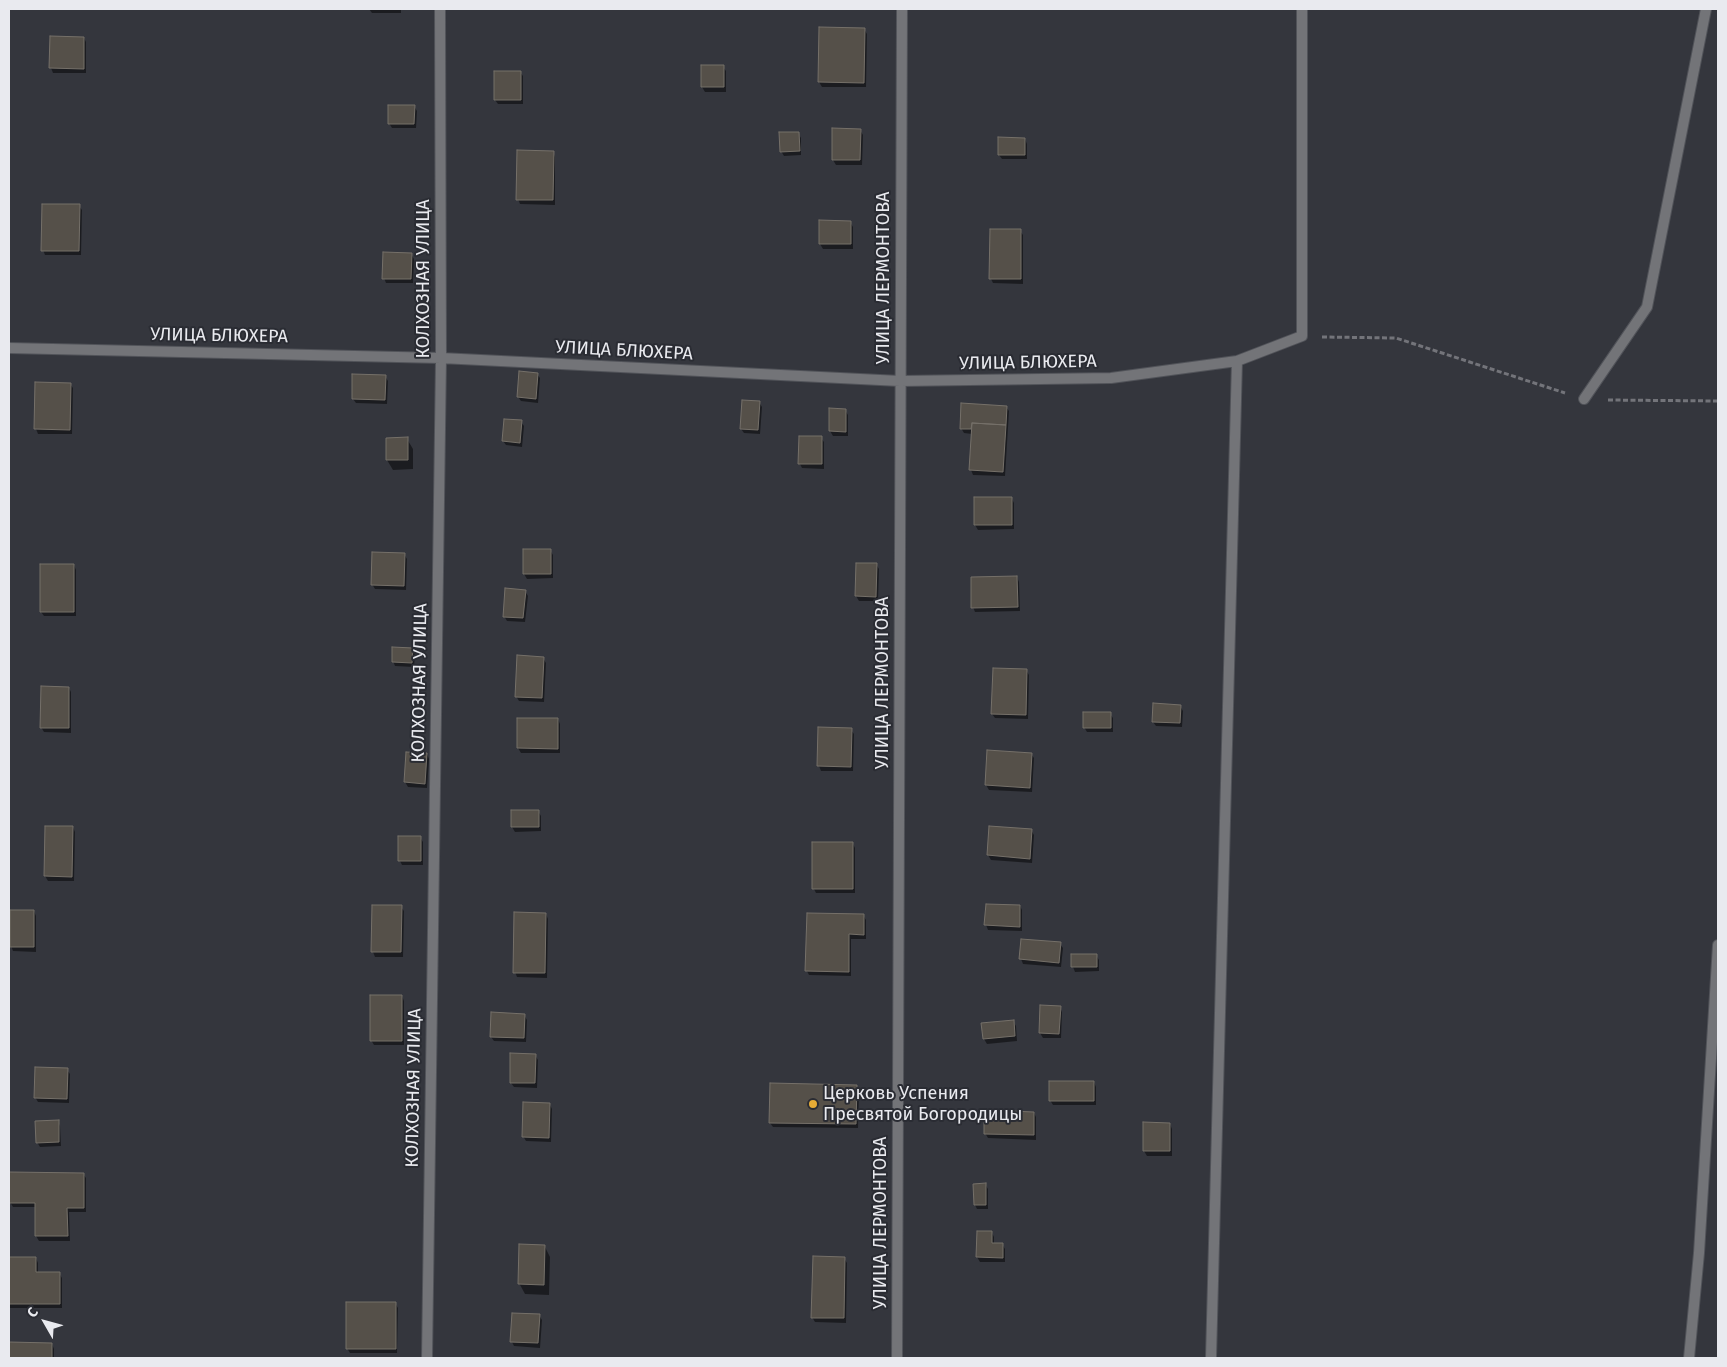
<!DOCTYPE html>
<html>
<head>
<meta charset="utf-8">
<style>
	body { margin:0 }
	#map { position:relative; width:1727px; height:1367px; overflow:hidden; background:#34363d; font-family:"Fira Sans",sans-serif }
	canvas { display:block }
	.frame { position:absolute; inset:0; border:10px solid #e9eaef; pointer-events:none }
	.north { position:absolute; left:20px; top:1297px; width:50px; height:50px; -webkit-text-stroke:4px #2a2c33; paint-order:stroke; rotate:308deg; font-size:14px; font-weight:700; line-height:20px; text-align:center; color:#e9eaef }
	.north::after { content:''; display:block; margin:auto; width:18px; height:22px; background:#e9eaef; clip-path:polygon(50% 0,100% 100%,50% 72%,0 100%) }
</style>
</head>
<body>
<div id="map">
<canvas width="1727" height="1367"></canvas>
<div class="frame"></div>
<div class="north">С</div>
</div>
<script>
const ctx = document.querySelector('canvas').getContext('2d');
ctx.lineJoin = 'round';
function fillPath(path, color) { ctx.fillStyle = color; ctx.fill(path, 'evenodd'); }
const toPath = rows => new Path2D(rows.map(r => 'M' + r).join(''));
function trace(path, color, width, dash) { ctx.strokeStyle = color; ctx.lineWidth = width; ctx.lineCap = dash ? 'butt' : 'round'; ctx.setLineDash(dash || []); ctx.stroke(path); }
function write(font, color, halo, rows, align = 'center') {
  ctx.font = font + ' "Fira Sans",sans-serif'; ctx.lineWidth = 4; ctx.setLineDash([]); ctx.textBaseline = 'middle'; ctx.strokeStyle = halo; ctx.fillStyle = color; for (const [text, x, y, turn = 0] of rows) {
    ctx.save(); ctx.translate(x, y); ctx.rotate((+turn || 0) * Math.PI / 180); ctx.textAlign = isNaN(turn) ? turn : align; if (halo) ctx.strokeText(text, 0, 0); ctx.fillText(text, 0, 0); ctx.restore();
  }
}
fillPath(toPath([
	[369,9,401,9,401,13,372,13],
	[864,29,867,34,866,87,822,87,819,82],
	[84,38,86,42,86,73,53,73,51,68],
	[702,67,723,67,726,71,726,92,705,92,702,87],
	[520,72,523,76,523,104,498,104,495,100],
	[414,106,417,111,416,128,392,128,389,123],
	[860,130,863,135,862,165,836,165,833,160],
	[798,133,801,138,801,155,784,156,781,151],
	[1025,139,1027,144,1027,159,1002,159,999,155],
	[553,152,555,157,555,205,520,204,518,199],
	[79,206,82,210,81,255,45,255,43,250],
	[850,222,853,227,853,249,823,249,820,244],
	[1020,231,1023,235,1023,284,993,283,991,279],
	[411,254,414,259,413,283,386,283,384,278],
	[537,374,540,378,538,403,521,401,518,397],
	[385,376,388,381,387,404,356,403,353,399],
	[70,384,73,388,72,434,38,434,36,429],
	[759,402,762,407,760,434,744,433,741,429],
	[963,405,1006,407,1009,411,1005,476,973,475,971,470,972,434,964,433,961,428],
	[845,410,848,415,848,436,833,436,830,431],
	[521,422,524,426,522,447,506,445,503,441],
	[821,438,824,442,824,469,802,468,800,464],
	[407,439,413,449,413,469,393,470,387,460],
	[1012,499,1014,503,1014,529,978,530,975,525],
	[550,550,553,555,553,578,527,579,524,574],
	[404,554,407,559,406,590,375,589,372,584],
	[876,564,879,569,878,601,859,601,856,596],
	[74,565,76,570,76,616,44,616,41,612],
	[1017,577,1019,582,1020,611,975,612,973,607],
	[525,591,528,596,525,622,507,621,504,616],
	[412,649,415,654,414,667,395,666,393,661],
	[543,658,546,663,544,702,519,701,516,696],
	[1026,670,1029,675,1028,719,995,718,992,714],
	[69,688,71,692,71,733,44,732,41,727],
	[1180,706,1183,711,1182,727,1156,726,1153,722],
	[1110,714,1113,718,1113,732,1087,732,1084,727],
	[558,719,560,724,560,753,521,753,518,748],
	[819,729,851,730,854,734,853,771,821,771,819,766],
	[407,753,427,754,429,759,427,788,408,787,405,782],
	[1031,754,1034,758,1032,792,989,790,986,785],
	[538,811,541,816,541,831,515,832,512,827],
	[46,827,73,827,75,832,74,881,48,881,45,876],
	[1031,830,1034,835,1032,863,991,860,988,855],
	[420,837,423,842,423,865,402,865,400,861],
	[853,844,855,848,855,893,816,893,814,889],
	[1020,906,1022,910,1022,931,988,930,986,925],
	[401,907,404,911,403,957,375,957,373,952],
	[34,911,36,916,36,952,13,951,11,946],
	[546,914,548,919,547,978,517,977,515,972],
	[863,915,866,920,866,939,851,939,851,976,809,975,807,971],
	[1022,940,1060,944,1063,948,1061,967,1023,964,1021,959],
	[1072,955,1096,955,1099,960,1099,971,1075,972,1073,967],
	[402,996,404,1001,404,1045,374,1045,371,1040],
	[1060,1007,1062,1012,1061,1038,1043,1038,1040,1033],
	[524,1015,527,1020,526,1042,494,1041,491,1037],
	[1013,1021,1016,1026,1017,1041,987,1044,984,1039,983,1024],
	[535,1055,538,1060,537,1088,514,1087,511,1083],
	[67,1070,70,1074,69,1103,38,1102,35,1097],
	[1094,1082,1096,1087,1096,1105,1053,1105,1050,1100],
	[856,1086,859,1091,858,1128,773,1127,770,1123],
	[550,1105,552,1109,551,1142,526,1141,523,1136],
	[1034,1113,1036,1117,1036,1140,988,1138,985,1133],
	[58,1122,60,1126,61,1146,40,1147,37,1142],
	[1144,1124,1170,1124,1172,1129,1172,1156,1147,1156,1144,1151],
	[83,1174,86,1178,86,1212,69,1212,70,1241,39,1241,36,1236,36,1207,13,1207,10,1202],
	[985,1184,988,1189,988,1209,977,1209,975,1205],
	[992,1233,994,1237,994,1244,1002,1244,1005,1249,1005,1262,980,1262,977,1257],
	[545,1247,550,1257,549,1295,525,1294,519,1283],
	[9,1258,36,1258,38,1263,38,1273,59,1273,62,1278,62,1308,9,1308],
	[844,1258,847,1263,846,1323,815,1322,812,1317],
	[395,1303,398,1308,397,1353,350,1353,347,1348],
	[539,1315,542,1320,540,1348,514,1346,512,1342],
	[9,1344,52,1344,54,1349,54,1358,9,1358]
]), '#0007');
const building = toPath([
	[819,27,865,28,864,83,818,82,819,27],
	[50,36,84,37,84,69,49,68,50,36],
	[701,65,724,65,724,87,701,87,701,65],
	[494,71,521,71,521,100,494,100,494,71],
	[388,105,415,105,414,124,388,124,388,105],
	[832,128,861,129,860,160,832,160,832,128],
	[779,132,799,132,800,151,780,152,779,132],
	[998,137,1025,138,1025,155,998,155,998,137],
	[517,150,554,151,553,200,516,200,517,150],
	[42,204,80,204,79,251,41,251,42,204],
	[819,220,851,221,851,244,819,244,819,220],
	[990,229,1021,229,1021,279,989,279,990,229],
	[383,252,412,253,411,279,382,279,383,252],
	[519,371,538,373,536,399,517,397,519,371],
	[352,374,386,375,385,400,352,399,352,374],
	[35,382,71,383,70,430,34,429,35,382],
	[742,400,760,401,758,430,740,429,742,400],
	[961,403,1007,406,1006,425,972,423,971,429,960,429,961,403],
	[829,408,846,409,846,432,829,431,829,408],
	[504,419,522,420,520,443,502,441,504,419],
	[972,423,1006,425,1003,472,969,470,972,423],
	[799,436,822,436,822,464,798,464,799,436],
	[408,437,408,460,386,460,386,438,408,437],
	[974,497,1012,497,1012,525,974,525,974,497],
	[523,549,551,549,551,574,523,574,523,549],
	[372,552,405,553,404,586,371,585,372,552],
	[856,563,877,563,876,597,855,596,856,563],
	[40,564,74,564,74,612,40,612,40,564],
	[1017,576,1018,607,971,608,971,577,1017,576],
	[505,588,526,590,523,618,503,617,505,588],
	[392,647,413,648,412,663,392,662,392,647],
	[517,655,544,657,542,698,515,697,517,655],
	[993,668,1027,669,1026,715,991,714,993,668],
	[41,686,69,687,69,728,40,728,41,686],
	[1153,703,1181,705,1180,723,1152,722,1153,703],
	[1083,712,1111,712,1111,728,1083,728,1083,712],
	[517,718,558,718,558,749,517,748,517,718],
	[818,727,852,728,851,767,817,766,818,727],
	[987,750,1032,753,1030,788,985,785,987,750],
	[406,752,427,753,425,784,404,782,406,752],
	[511,810,539,810,539,827,511,827,511,810],
	[45,826,73,826,72,877,44,876,45,826],
	[989,826,1032,829,1030,859,987,855,989,826],
	[398,836,421,836,421,861,398,861,398,836],
	[812,842,853,842,853,889,812,889,812,842],
	[986,904,1020,905,1020,927,984,925,986,904],
	[372,905,402,905,401,952,371,952,372,905],
	[10,910,34,910,34,947,10,947,10,910],
	[514,912,546,913,545,973,513,973,514,912],
	[807,913,864,914,864,935,849,934,849,972,805,971,807,913],
	[1021,939,1061,942,1059,963,1019,959,1021,939],
	[1071,954,1097,954,1097,967,1071,967,1071,954],
	[370,995,402,995,402,1041,370,1041,370,995],
	[1040,1005,1061,1006,1059,1034,1039,1033,1040,1005],
	[491,1012,525,1014,524,1038,490,1037,491,1012],
	[1014,1020,1015,1036,983,1039,981,1023,1014,1020],
	[510,1053,536,1054,535,1083,510,1083,510,1053],
	[35,1067,68,1068,67,1099,34,1098,35,1067],
	[1049,1081,1094,1081,1094,1101,1049,1101,1049,1081],
	[770,1083,857,1085,856,1124,769,1123,770,1083],
	[523,1102,550,1103,549,1138,522,1137,523,1102],
	[984,1110,1034,1112,1034,1135,984,1134,984,1110],
	[59,1120,59,1142,36,1143,35,1121,59,1120],
	[1143,1122,1170,1123,1170,1151,1143,1151,1143,1122],
	[9,1172,84,1173,84,1208,67,1208,68,1236,35,1236,35,1203,9,1203,9,1172],
	[986,1183,986,1205,974,1205,973,1184,986,1183],
	[977,1231,992,1231,992,1243,1003,1243,1003,1258,976,1257,977,1231],
	[519,1244,545,1245,544,1285,518,1284,519,1244],
	[813,1256,845,1257,844,1318,811,1318,813,1256],
	[9,1257,36,1257,36,1272,60,1272,60,1304,9,1304,9,1257],
	[346,1302,396,1302,396,1349,346,1349,346,1302],
	[512,1313,540,1314,538,1343,510,1342,512,1313],
	[9,1342,52,1343,52,1358,9,1358,9,1342]
]);
fillPath(building, '#555049');
trace(building, '#757069', 1);
const lane = toPath([
	[1584,399,1647,307,1706,9],
	[1689,1358,1699,1253,1718,945]
]);
const street = toPath([
	[9,348,441,358,900,381,1111,378,1237,361,1302,336,1302,9],
	[427,1358,441,358,440,9],
	[897,1358,902,9],
	[1211,1358,1237,361]
]);
trace(lane, '#515359', 12);
trace(street, '#515359', 12);
trace(toPath([
	[1322,337,1396,338,1565,393],
	[1608,400,1718,401]
]), '#73747a', 3, [5, 2.5]);
trace(lane, '#737478', 10);
trace(street, '#737478', 10);
for (const [x, y, r, color] of [
	[813,1104,5,"#e6ac36"]
]) { const dot = new Path2D(); dot.arc(x, y, r, 0, 2 * Math.PI); ctx.fillStyle = color; ctx.fill(dot); trace(dot, '#2a2c33', 2); }
write('18px', '#e9eaef', '#2a2c33', [
	["УЛИЦА ЛЕРМОНТОВА",884,278,-90],
	["КОЛХОЗНАЯ УЛИЦА",424,279,-90],
	["УЛИЦА БЛЮХЕРА",219,336,1],
	["УЛИЦА БЛЮХЕРА",624,351,3],
	["УЛИЦА БЛЮХЕРА",1028,363,-1],
	["КОЛХОЗНАЯ УЛИЦА",420,683,-89],
	["УЛИЦА ЛЕРМОНТОВА",883,683,-90],
	["КОЛХОЗНАЯ УЛИЦА",414,1088,-89],
	["УЛИЦА ЛЕРМОНТОВА",881,1223,-90]
]);
write('18px', '#e9eaef', '#2a2c33', [
	["Церковь Успения",823,1094],
	["Пресвятой Богородицы",823,1115]
], 'left');
</script>
</body>
</html>
